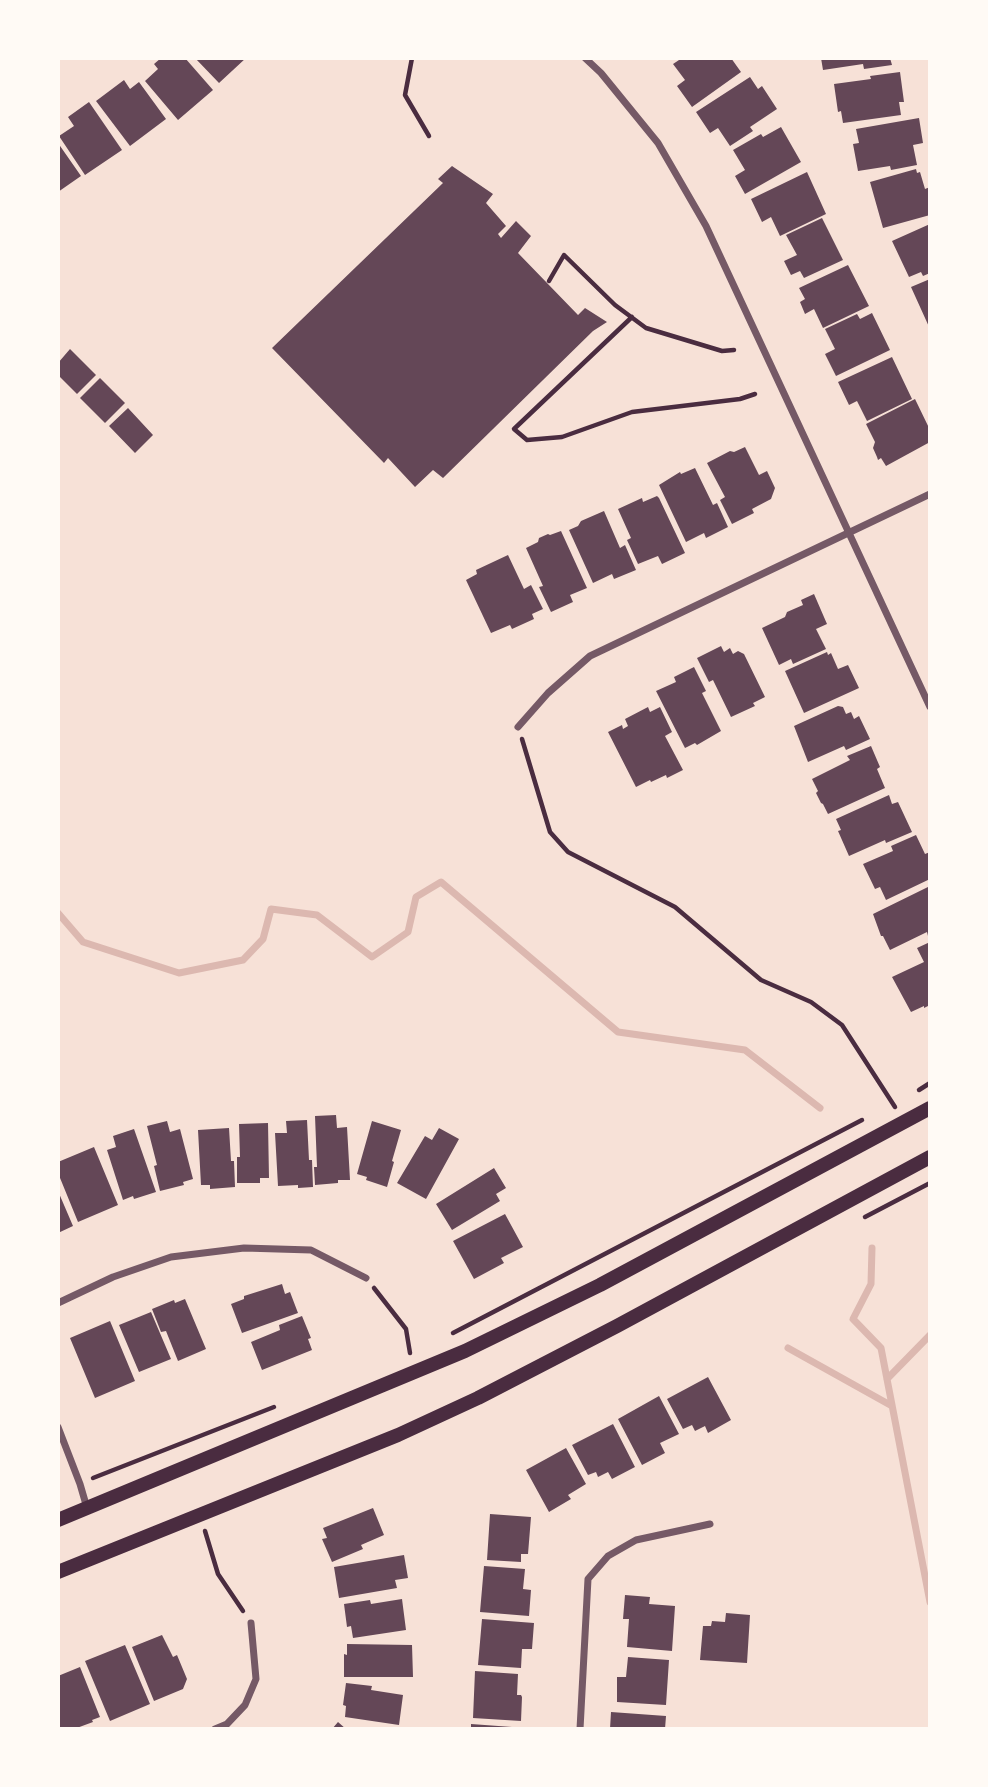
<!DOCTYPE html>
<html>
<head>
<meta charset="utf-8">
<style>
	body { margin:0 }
	#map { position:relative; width:988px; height:1787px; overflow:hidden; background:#f7e1d7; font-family:"Exo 2",sans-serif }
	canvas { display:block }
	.frame { position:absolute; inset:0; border:60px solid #fffaf5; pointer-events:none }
</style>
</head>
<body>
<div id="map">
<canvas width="988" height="1787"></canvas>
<div class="frame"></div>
</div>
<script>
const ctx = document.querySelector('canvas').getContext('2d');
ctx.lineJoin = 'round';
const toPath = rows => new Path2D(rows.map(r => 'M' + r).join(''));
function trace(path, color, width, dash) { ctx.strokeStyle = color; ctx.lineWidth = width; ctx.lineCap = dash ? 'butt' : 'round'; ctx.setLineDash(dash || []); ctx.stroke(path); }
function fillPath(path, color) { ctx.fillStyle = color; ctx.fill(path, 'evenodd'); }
trace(toPath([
	[58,913,83,942,179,973,243,960,263,939,271,909,317,915,372,957,408,932,416,897,441,882,618,1032,745,1050,820,1108],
	[872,1248,871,1284,853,1319,881,1348,930,1602],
	[788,1348,892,1406],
	[887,1379,930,1335]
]), '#dcb8b0', 7);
fillPath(toPath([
	[161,58,185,58,213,90,178,120,145,81,158,69,154,64],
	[195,58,246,58,219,83],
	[682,58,731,58,741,72,692,107,677,86,685,80,673,64],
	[821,58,890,58,892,65,864,69,863,64,823,70],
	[900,72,904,102,899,102,901,115,843,123,841,111,838,112,834,84,871,79,870,76],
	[750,77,758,89,762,86,777,109,750,127,753,131,730,146,718,128,710,133,696,112],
	[124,80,130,89,139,82,166,119,130,146,96,101],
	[89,102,122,150,85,175,59,136,74,126,68,117],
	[919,118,923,143,913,145,917,165,891,170,890,166,858,171,853,144,859,143,856,129],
	[781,127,801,162,745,194,735,176,745,170,733,150,761,134,763,137],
	[58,143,81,176,58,192],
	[452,166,493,194,486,203,506,226,498,234,501,238,516,221,531,236,518,253,578,315,585,308,607,322,593,331,443,478,433,470,415,487,388,458,384,463,272,348,443,183,438,179],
	[916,169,917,173,920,172,925,189,930,187,930,215,883,228,870,182],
	[807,172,826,214,780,236,771,217,762,222,751,199],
	[822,218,843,260,804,278,800,271,791,275,784,261,797,255,786,235],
	[930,224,930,273,923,276,921,272,909,277,892,241],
	[848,265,869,306,823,328,814,309,805,314,800,302,805,299,799,288],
	[930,279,930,329,911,287],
	[872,313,890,350,836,376,825,354,835,349,825,329,857,314,860,319],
	[70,349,96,375,77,394,58,375,58,363],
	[892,357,912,399,867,421,857,401,849,405,838,382],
	[100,378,125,403,105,423,80,398],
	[915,399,930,430,930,442,886,466,881,458,878,460,877,457,873,448,875,442,866,424],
	[128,408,153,435,135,453,109,426],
	[745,447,759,475,767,471,775,488,771,499,752,509,754,513,732,524,720,500,725,497,707,463,730,451,734,452],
	[695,468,713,505,717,503,728,527,706,538,704,533,686,542,659,485,680,472,681,474],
	[657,496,659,498,685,553,662,564,658,556,638,564,627,540,631,538,618,509,642,498,643,502],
	[604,511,620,548,625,545,636,570,614,579,612,574,593,583,569,530,578,526,581,521],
	[561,531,587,588,570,595,573,602,551,612,539,587,543,586,526,548,538,542,539,538,548,534,550,535],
	[508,555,524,589,531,585,543,609,532,614,534,619,512,629,510,625,491,633,466,580,477,574,476,570],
	[814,594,827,624,816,629,826,649,793,664,791,659,779,665,762,628,785,617,787,612,803,605,801,600],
	[721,646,724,652,730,648,733,654,738,651,744,654,765,697,753,703,755,706,731,717,713,680,709,682,697,658],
	[827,652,828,655,831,653,838,669,848,665,859,688,804,713,785,671],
	[694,667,706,691,702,693,721,731,697,745,695,743,685,748,656,691,676,682,674,677],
	[838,706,843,707,846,714,851,712,854,719,859,716,870,739,846,750,844,746,808,762,794,726],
	[648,707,650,712,660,707,672,732,665,736,683,770,667,778,666,775,651,782,650,780,636,787,608,732,622,725,623,729,628,726,625,719],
	[871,746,880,767,877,769,885,788,828,814,823,804,821,803,816,793,818,791,812,779,850,760,847,756],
	[889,795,892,804,898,802,912,832,886,843,885,840,849,856,838,831,841,830,836,819],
	[916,835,925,854,930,852,930,879,886,900,880,887,875,889,863,864,893,851,891,846],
	[930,886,930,935,928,936,927,932,890,950,883,936,881,936,873,914],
	[930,942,930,1005,924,1008,924,1006,911,1012,892,977,924,962,917,948],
	[336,1115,337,1128,347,1127,350,1180,338,1180,338,1183,315,1185,314,1167,317,1167,315,1116],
	[307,1120,309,1160,312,1160,313,1187,298,1188,298,1185,278,1186,275,1133,287,1133,286,1121],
	[167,1121,170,1132,180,1129,193,1179,183,1182,184,1185,160,1191,154,1166,157,1165,147,1126],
	[372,1121,401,1130,392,1161,394,1162,387,1187,366,1180,367,1177,357,1174],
	[268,1123,269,1178,260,1178,260,1183,237,1183,237,1157,240,1157,239,1124],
	[229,1128,231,1161,234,1161,235,1187,210,1189,210,1185,201,1185,198,1130],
	[439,1128,459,1139,426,1199,397,1183,425,1136,432,1140],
	[134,1129,156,1192,134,1199,133,1196,123,1200,107,1150,116,1147,113,1136],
	[94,1147,118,1205,78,1222,58,1173,58,1162],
	[494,1168,506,1188,496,1194,500,1201,452,1230,436,1204],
	[58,1191,73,1226,58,1233],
	[505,1214,523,1247,501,1258,504,1263,474,1279,453,1241],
	[282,1284,285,1294,290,1292,298,1313,242,1333,231,1304,244,1299,244,1296],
	[185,1299,206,1349,178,1361,166,1331,161,1332,152,1309,174,1300,175,1303],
	[151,1312,171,1359,139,1372,119,1325],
	[302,1316,311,1338,308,1339,312,1350,262,1370,251,1342,280,1330,279,1325],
	[110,1321,135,1381,95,1398,70,1338],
	[708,1377,731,1420,708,1433,705,1426,695,1431,692,1425,683,1429,667,1399],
	[659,1396,679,1434,660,1443,665,1453,642,1465,618,1419],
	[613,1424,635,1467,612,1479,608,1472,598,1477,596,1472,588,1475,572,1445],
	[566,1448,586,1484,568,1495,571,1499,549,1512,526,1470],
	[373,1508,384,1535,361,1545,363,1549,332,1562,322,1539,327,1538,323,1528],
	[490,1514,531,1517,528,1554,521,1554,521,1562,487,1560],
	[404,1555,408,1578,395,1580,397,1588,339,1598,334,1567],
	[484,1566,525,1569,523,1589,531,1590,529,1616,480,1612],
	[625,1595,650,1597,649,1604,675,1606,672,1651,627,1647,629,1619,623,1619],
	[402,1599,406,1630,353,1638,351,1626,347,1627,344,1604,370,1600,371,1604],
	[726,1613,750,1615,747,1663,700,1660,703,1626,711,1626,712,1621,725,1622],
	[482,1619,534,1623,532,1649,522,1649,521,1668,478,1665],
	[162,1635,173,1657,177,1655,187,1679,183,1689,154,1701,132,1647],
	[347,1644,412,1645,413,1677,344,1677,344,1654,347,1655],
	[125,1645,150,1704,110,1721,85,1661],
	[628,1657,669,1660,666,1705,617,1702,617,1677,626,1677],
	[80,1667,100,1717,92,1720,93,1722,74,1729,59,1729,58,1676],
	[475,1671,518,1674,517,1695,521,1695,522,1697,521,1721,473,1718],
	[346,1683,372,1686,371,1690,403,1695,399,1725,345,1717,346,1706,343,1705],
	[611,1712,666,1716,665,1729,610,1729],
	[338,1722,346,1729,332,1729],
	[471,1724,512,1727,512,1729,471,1729]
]), '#644757');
trace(toPath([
	[412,58,405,95,429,136],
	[549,281,564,255,615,305,646,328,722,351,734,350],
	[632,317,514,429,527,440,562,437,632,412,740,399,755,394],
	[522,739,550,832,568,852,675,907,761,980,811,1002,842,1025,895,1107],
	[919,1090,930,1083],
	[865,1217,930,1183],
	[374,1288,406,1329,410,1353],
	[453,1333,862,1120],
	[93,1478,274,1407],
	[205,1531,218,1574,243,1611]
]), '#4a2c40', 4.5);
trace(toPath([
	[585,58,601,73,658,143,706,226,930,707],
	[518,727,548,693,590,656,930,494],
	[58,1303,113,1277,171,1257,244,1248,311,1250,366,1278],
	[58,1427,80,1484,87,1508],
	[215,1729,227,1724,245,1705,256,1679,251,1623],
	[580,1729,588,1579,608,1556,636,1540,710,1524]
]), '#755966', 7);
trace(toPath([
	[58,1520,465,1351,600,1285,930,1108],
	[58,1572,398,1435,478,1398,617,1326,930,1157]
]), '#4a2c40', 14);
</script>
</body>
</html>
